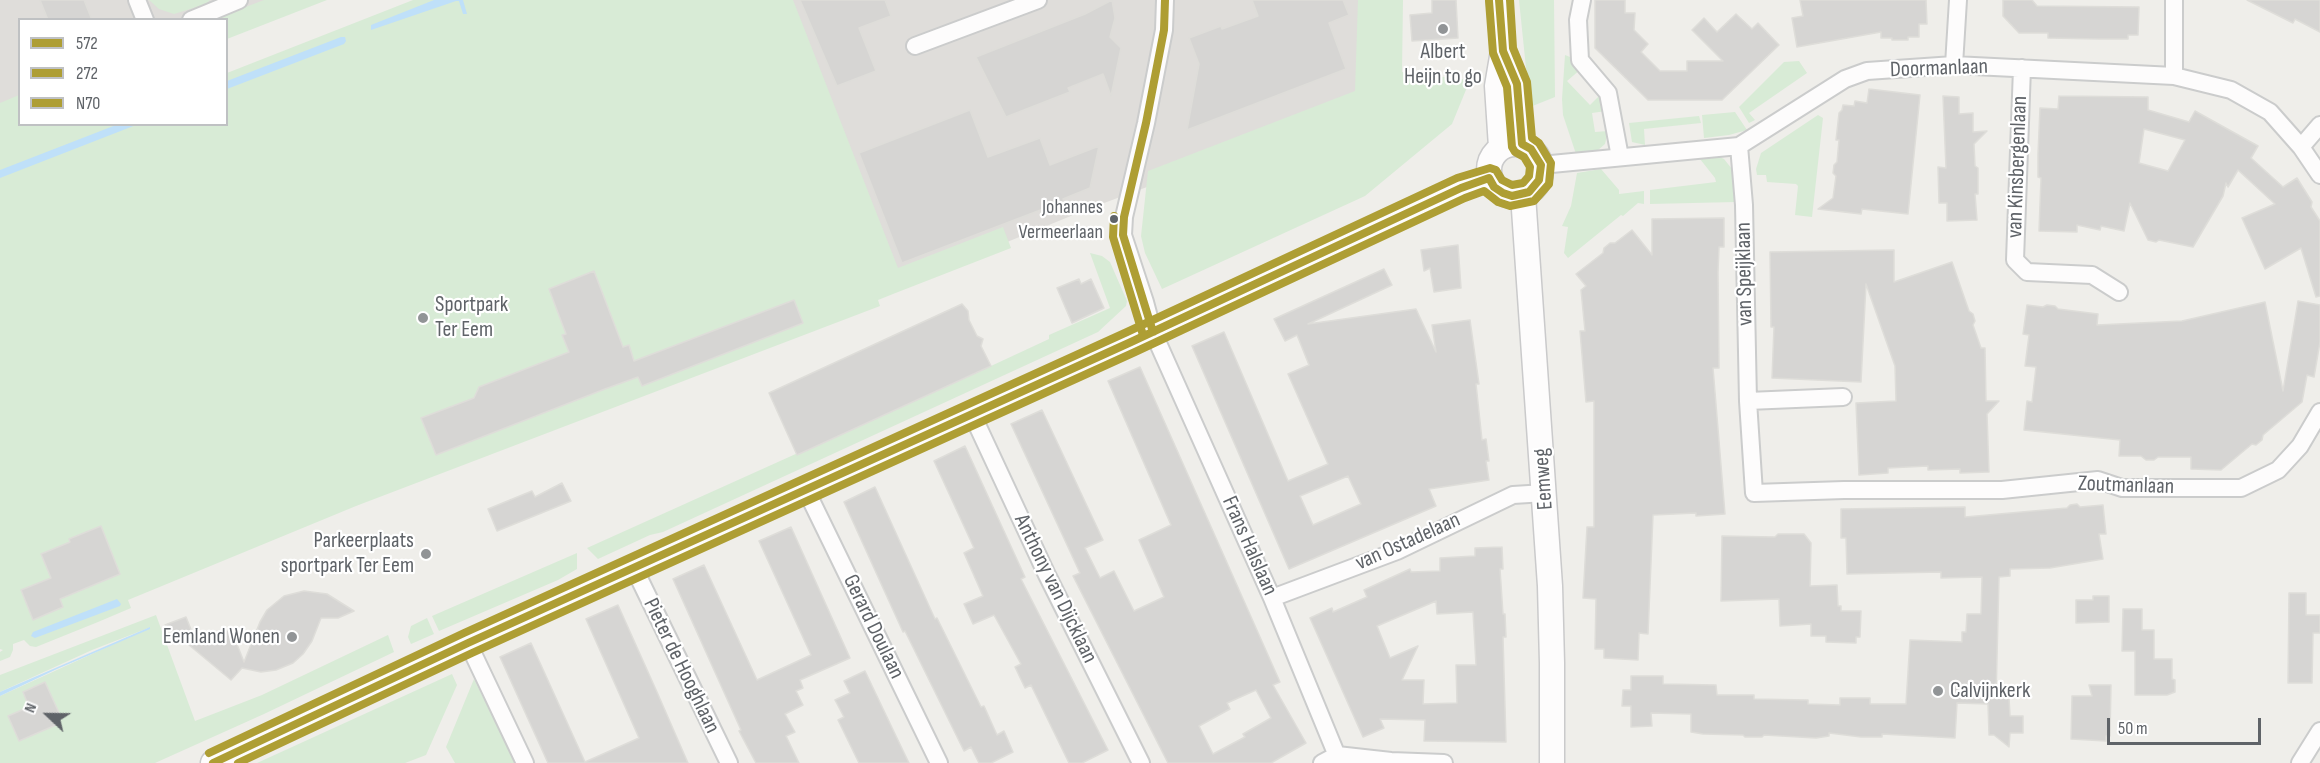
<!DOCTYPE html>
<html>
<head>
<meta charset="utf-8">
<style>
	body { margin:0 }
	#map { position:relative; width:2320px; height:763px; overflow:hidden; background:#efeeea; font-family:"Sofia Sans Condensed",sans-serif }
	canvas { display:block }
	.legend { position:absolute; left:18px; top:18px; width:210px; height:108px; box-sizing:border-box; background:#fff; border:2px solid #bfc1c3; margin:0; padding:8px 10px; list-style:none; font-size:18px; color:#5f6368 }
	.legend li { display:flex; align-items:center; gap:12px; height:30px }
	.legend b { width:30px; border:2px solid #bfc1c3 }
	.north { position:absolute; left:18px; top:685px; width:60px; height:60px; -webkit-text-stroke:4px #fff; paint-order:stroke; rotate:292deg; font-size:16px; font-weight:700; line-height:24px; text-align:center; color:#5f6368 }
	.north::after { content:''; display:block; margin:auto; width:21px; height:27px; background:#5f6368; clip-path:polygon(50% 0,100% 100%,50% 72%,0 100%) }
	.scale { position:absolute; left:2107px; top:718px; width:154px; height:27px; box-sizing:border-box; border:3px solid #5f6368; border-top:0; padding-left:8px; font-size:18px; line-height:21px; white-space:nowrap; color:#5f6368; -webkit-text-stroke:4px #fff; paint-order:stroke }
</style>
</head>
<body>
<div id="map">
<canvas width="2320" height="763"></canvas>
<ul class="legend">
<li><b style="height:8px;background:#ae9e34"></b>572</li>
<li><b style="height:8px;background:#ae9e34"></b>272</li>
<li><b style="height:8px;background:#ae9e34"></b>N70</li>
</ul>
<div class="north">N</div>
<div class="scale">50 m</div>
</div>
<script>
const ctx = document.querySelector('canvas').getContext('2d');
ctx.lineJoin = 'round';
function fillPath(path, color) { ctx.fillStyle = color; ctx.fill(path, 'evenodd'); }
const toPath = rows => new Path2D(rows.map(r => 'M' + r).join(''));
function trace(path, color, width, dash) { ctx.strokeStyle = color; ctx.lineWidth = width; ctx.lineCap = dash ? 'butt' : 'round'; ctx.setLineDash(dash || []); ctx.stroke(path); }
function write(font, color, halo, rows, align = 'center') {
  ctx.font = font + ' "Sofia Sans Condensed",sans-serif'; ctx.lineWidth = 4.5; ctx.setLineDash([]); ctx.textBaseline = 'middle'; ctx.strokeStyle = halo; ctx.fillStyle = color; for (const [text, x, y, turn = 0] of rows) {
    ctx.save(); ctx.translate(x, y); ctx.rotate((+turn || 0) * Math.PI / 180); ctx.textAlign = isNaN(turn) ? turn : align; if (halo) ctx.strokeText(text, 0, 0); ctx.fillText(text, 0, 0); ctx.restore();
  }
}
fillPath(toPath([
	[0,0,306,0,226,20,20,20,19,110,0,117],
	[779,0,1381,0,1359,91,1214,162,1088,209,887,291]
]), '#dfddda');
fillPath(toPath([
	[149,0,210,0,206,4,174,14,159,9],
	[264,0,327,0,227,39,226,20,214,19],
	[413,0,793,0,898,268,1003,227,1011,248,893,294,878,300,880,306,356,506,128,600,131,608,98,622,36,647,30,646,24,640,13,644,13,650,10,657,0,661,0,652,3,650,0,649,0,103,19,95,20,124,226,124,227,73],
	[1358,0,1403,0,1402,72,1470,80,1452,124,1365,196,1162,289,1145,253,1141,236,1148,171,1355,91],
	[1519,0,1554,0,1555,97,1530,107],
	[1565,55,1570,57,1581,69,1567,81,1590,105,1600,95,1606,111,1592,113,1595,132,1608,131,1605,144,1598,150,1576,154,1563,115,1562,99],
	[1799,61,1807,73,1749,113,1755,120,1749,123,1739,107,1784,62],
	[1735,112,1747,130,1729,135,1704,138,1702,115],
	[1818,115,1823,118,1812,217,1795,215,1798,186,1796,184,1767,182,1766,175,1757,175,1756,169,1761,153],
	[1699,116,1701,123,1644,129,1645,145,1632,142,1629,123],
	[1701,154,1715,155,1724,159,1732,169,1736,202,1650,204,1650,190,1716,182,1715,178,1700,159],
	[1601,169,1619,190,1619,194,1644,191,1644,204,1638,203,1623,216,1621,215,1568,258,1564,253,1568,227,1562,226,1571,206,1577,173],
	[1090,253,1102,256,1110,262,1127,301,1126,306,1098,332,663,532,650,535,598,559,587,548,991,366,1049,339,1049,335,1110,308],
	[577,553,577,569,558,580,439,631,432,616],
	[156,615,195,721,262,695,388,635,394,652,264,714,155,763,0,763,0,696,151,627,92,650,0,692,0,675],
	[427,618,434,634,411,644,408,637,411,626],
	[452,674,457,685,426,755,405,763,257,763],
	[474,679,516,763,455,763,446,747]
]), '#d8ebd6');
fillPath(toPath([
	[434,0,463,0,467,14,463,14,459,1,456,1,371,30,371,25],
	[341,37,345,37,346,41,344,44,227,89,227,81],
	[116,125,136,125,0,178,0,170],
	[117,599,121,604,120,606,35,638,31,636,33,632],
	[150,627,150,629,57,669,0,696,0,692]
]), '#bfe0f9');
const building = toPath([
	[40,0,84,0,92,20,48,20,40,0],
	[800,0,885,0,891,16,859,28,876,71,837,86,800,0],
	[1112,0,1115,18,1110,37,1121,48,1111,96,1103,74,1068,88,1070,92,1006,117,976,57,1085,14,1112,0],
	[1252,0,1343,0,1349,15,1329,23,1346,69,1187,130,1199,64,1189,38,1221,26,1222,29,1258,16,1252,0],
	[1432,0,1456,0,1458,38,1412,41,1410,15,1432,13,1432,0],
	[1595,0,1625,0,1625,13,1635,13,1634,30,1648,44,1641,52,1660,71,1687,71,1687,61,1723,61,1692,30,1704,18,1717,32,1736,14,1752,29,1758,23,1779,45,1722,100,1648,100,1595,48,1595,0],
	[1800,0,1926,0,1927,24,1919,24,1919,37,1908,37,1908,40,1892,40,1892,38,1881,38,1881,32,1797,47,1792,18,1803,16,1800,0],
	[2003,0,2032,0,2037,6,2139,7,2138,35,2128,35,2128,39,2099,39,2048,38,2048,33,2019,33,2003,16,2003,0],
	[2247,0,2320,0,2320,32,2295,19,2293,23,2247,0],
	[1869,89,1920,95,1908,214,1862,209,1861,214,1818,209,1833,198,1836,176,1833,173,1834,165,1837,162,1839,140,1836,140,1839,113,1842,110,1843,105,1854,106,1855,101,1867,103,1869,89],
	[1943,96,1959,97,1959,114,1973,113,1973,132,1987,131,1974,144,1975,166,1978,168,1978,194,1975,194,1977,220,1947,221,1947,203,1939,203,1938,167,1946,168,1943,96],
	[2059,96,2148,97,2148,110,2189,122,2195,111,2258,146,2251,158,2283,187,2297,178,2312,202,2311,207,2320,221,2320,296,2316,297,2301,248,2265,269,2242,218,2275,204,2238,170,2228,187,2226,183,2223,196,2193,247,2159,240,2156,242,2148,240,2130,203,2124,231,2101,226,2100,230,2077,225,2077,232,2039,231,2041,178,2038,177,2038,154,2040,108,2058,109,2059,96],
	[2144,129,2185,140,2168,171,2139,163,2144,129],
	[970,110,988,157,1040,138,1050,165,1099,146,1090,188,1063,199,1064,201,902,263,859,153,970,110],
	[1724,218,1724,247,1719,247,1718,272,1719,368,1713,368,1725,514,1696,516,1696,513,1653,515,1648,634,1639,633,1638,660,1604,658,1604,649,1595,649,1596,599,1583,598,1587,527,1594,527,1594,401,1586,402,1580,331,1585,331,1581,290,1586,286,1576,274,1603,253,1604,248,1610,243,1615,243,1632,230,1652,255,1652,219,1724,218],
	[1458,245,1461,288,1434,292,1430,268,1424,271,1421,250,1458,245],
	[1894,250,1894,282,1952,262,1969,311,1973,314,1975,321,1973,325,1981,348,1985,348,1986,401,1999,401,1987,414,1989,472,1960,473,1960,469,1928,470,1928,466,1888,468,1888,473,1859,475,1856,403,1896,401,1895,366,1866,284,1861,382,1772,378,1774,327,1771,327,1770,252,1894,250],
	[1384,269,1392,285,1308,324,1416,309,1436,352,1432,325,1470,320,1479,384,1476,384,1482,440,1486,439,1489,461,1486,461,1489,480,1429,489,1436,506,1289,569,1192,346,1224,332,1288,481,1328,464,1288,374,1309,365,1297,335,1285,341,1274,319,1384,269],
	[1348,476,1361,504,1313,525,1300,496,1348,476],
	[594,271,623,347,629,345,634,361,794,300,803,323,642,386,638,377,605,389,436,455,421,418,474,398,479,387,569,352,562,335,566,334,549,289,594,271],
	[1079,279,1081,284,1091,279,1104,308,1072,323,1057,288,1079,279],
	[2298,301,2320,305,2320,342,2314,377,2307,375,2302,402,2263,435,2262,440,2256,445,2252,444,2221,470,2191,469,2191,457,2158,457,2154,460,2146,460,2141,456,2119,456,2120,440,2024,430,2027,401,2032,402,2036,367,2025,366,2029,335,2023,334,2027,305,2043,307,2047,305,2055,306,2058,309,2098,314,2097,325,2182,321,2265,302,2283,391,2298,301],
	[962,304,968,311,969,320,977,336,983,339,981,346,991,366,797,455,769,393,962,304],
	[1140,367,1280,682,1273,685,1306,743,1271,763,1168,763,1073,576,1080,573,1011,424,1042,410,1103,540,1085,548,1100,578,1114,571,1134,611,1164,597,1139,540,1171,525,1108,381,1140,367],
	[1256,690,1271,718,1243,734,1245,737,1213,754,1199,726,1230,709,1227,703,1256,690],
	[965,446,1025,577,1021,579,1108,750,1082,763,1069,763,1031,685,1025,688,1015,667,1021,664,994,615,973,624,964,604,983,596,964,553,974,548,934,461,965,446],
	[562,483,571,501,497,531,488,509,532,491,535,497,562,483],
	[875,487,935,619,937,618,981,707,984,706,997,735,1004,731,1013,752,991,763,979,763,971,747,964,751,905,631,903,632,844,502,875,487],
	[2077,504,2080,507,2103,505,2106,534,2099,534,2103,559,2050,568,2010,569,2010,576,1999,577,1996,698,2009,698,2010,716,2023,716,2023,733,2010,733,2009,747,1994,735,1989,735,1988,704,1957,703,1955,738,1882,734,1882,737,1861,737,1829,733,1829,736,1816,738,1764,735,1762,737,1745,737,1743,735,1703,734,1691,732,1691,714,1651,713,1652,726,1631,727,1631,706,1622,706,1623,690,1631,690,1631,676,1663,676,1663,684,1716,685,1717,695,1754,695,1754,699,1808,700,1808,704,1840,705,1840,698,1870,698,1870,704,1906,704,1910,640,1962,642,1962,632,1966,632,1967,614,1981,614,1982,577,1941,578,1941,572,1847,574,1846,538,1841,538,1841,509,1965,507,1965,517,2067,508,2070,505,2077,504],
	[101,526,120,574,60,599,63,607,33,620,21,590,51,578,41,554,70,542,69,539,101,526],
	[791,527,850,658,800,680,803,688,796,691,803,705,785,714,795,732,786,736,799,763,756,763,739,731,741,730,673,579,704,565,757,680,811,655,759,541,791,527],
	[1778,534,1804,534,1811,543,1810,586,1837,585,1838,606,1841,606,1841,611,1861,611,1860,637,1856,637,1856,643,1826,642,1826,636,1811,636,1811,624,1780,626,1779,599,1721,601,1722,536,1775,537,1778,534],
	[1502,547,1503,569,1500,569,1503,614,1505,614,1506,637,1503,637,1506,742,1424,741,1425,720,1380,719,1384,728,1363,737,1310,618,1332,608,1333,612,1367,597,1364,590,1410,569,1411,572,1440,571,1440,558,1475,556,1475,548,1502,547],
	[1436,601,1437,614,1473,612,1476,665,1456,665,1457,703,1423,704,1424,680,1402,680,1418,646,1390,658,1377,626,1436,601],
	[304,591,327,594,354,611,338,618,321,618,312,641,303,654,293,663,276,670,261,672,242,668,231,680,165,625,186,617,196,642,231,629,244,662,260,622,267,610,284,596,304,591],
	[2289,593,2306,593,2306,615,2320,615,2320,633,2313,633,2312,683,2288,683,2289,593],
	[2093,596,2109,596,2109,622,2076,623,2076,600,2093,600,2093,596],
	[618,605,657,692,688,763,548,763,500,657,531,643,585,762,639,738,586,619,618,605],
	[2123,609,2142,609,2142,630,2154,630,2154,659,2172,659,2172,679,2175,680,2175,692,2167,695,2135,695,2135,651,2122,651,2123,609],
	[865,671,896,736,909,763,859,763,838,720,844,717,835,700,850,693,844,681,865,671],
	[45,682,60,715,52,718,56,725,19,741,8,716,29,707,23,692,45,682],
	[2089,685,2111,685,2110,736,2106,736,2106,741,2071,739,2072,696,2092,696,2089,685]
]);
fillPath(building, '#d6d5d3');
trace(building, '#deddd9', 1.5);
const street = toPath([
	[137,0,145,20],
	[1165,0,1164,30,1146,123,1124,217,1123,235,1145,302,1153,332,1272,598,1340,763],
	[1582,0,1578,20,1580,60,1608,93,1620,157],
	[2174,0,2174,76],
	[191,20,239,0],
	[915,46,1038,0],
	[1954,65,1958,0],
	[2022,68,2015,260,2027,272,2092,275,2119,292],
	[1739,146,1744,205,1748,401,1754,493,1844,490,2002,490,2098,480,2122,488,2241,488,2278,470,2300,446,2320,412],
	[2301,147,2320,125],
	[1541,165,1739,146,1845,79,1867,71,1954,65,2174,76,2231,90,2270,112,2301,147,2320,175],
	[1748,401,1843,397],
	[972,414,1047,575,1141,763],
	[806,490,939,763],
	[634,568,729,763],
	[1272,598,1397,551,1513,495,1545,493],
	[468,643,525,763],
	[1322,763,1337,755,1391,761,1444,763],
	[2300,763,2320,731]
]);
const secondary = toPath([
	[1499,0,1503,51,1517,84,1522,144],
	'1489 170a26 26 0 1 1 52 0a26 26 0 1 1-52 0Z',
	[1501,147,1497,86,1503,51],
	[1523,195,1550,586,1552,663,1552,763],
	[213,763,468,643,1131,342,1452,192,1489,178]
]);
trace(street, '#cbcccc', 20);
trace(secondary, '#cacacb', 27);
trace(street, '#fdfcfc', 16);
trace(secondary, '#fdfcfc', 24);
trace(toPath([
	[1153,332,1123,235,1124,217,1146,123,1164,30,1165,0],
	[213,763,468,643,1131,342,1461,188,1489,178,1494,187,1503,193,1512,196,1529,192,1539,180,1541,165,1531,149,1522,144,1517,84,1503,51,1499,0]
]), '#ae9e34', 8);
trace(toPath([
	[1114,216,1113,237,1143,335],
	[238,763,472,653,1135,352,1465,198,1484,191,1498,202,1510,206,1534,201,1549,184,1551,163,1539,143,1532,138,1527,82,1513,48,1510,0]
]), '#ae9e34', 8);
trace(toPath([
	[209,753,464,633,1127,332,1457,178,1490,168,1496,170,1502,180,1512,185,1523,183,1529,176,1530,167,1524,157,1515,152,1512,147,1507,87,1493,53,1489,1]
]), '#ae9e34', 8);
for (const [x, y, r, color] of [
	[1443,29,6,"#919496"],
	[1114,219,5,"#5f6368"],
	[423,318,6,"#919496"],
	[426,554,6,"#919496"],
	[292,637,6,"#919496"],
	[1938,691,6,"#919496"]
]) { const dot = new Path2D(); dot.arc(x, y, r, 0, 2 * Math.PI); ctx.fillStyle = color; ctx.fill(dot); trace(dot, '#fff', 2); }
write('20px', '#5f6368', '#fff', [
	["Johannes",1103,208],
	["Vermeerlaan",1103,233]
], 'right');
write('22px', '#5f6368', '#fff', [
	["Albert",1443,52,"center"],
	["Heijn to go",1443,77,"center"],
	["Sportpark",435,305],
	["Ter Eem",435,330],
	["Parkeerplaats",414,541,"right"],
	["sportpark Ter Eem",414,566,"right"],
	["Eemland Wonen",280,637,"right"],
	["Calvijnkerk",1950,691]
], 'left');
write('22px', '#5f6368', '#fff', [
	["Doormanlaan",1939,69,-2],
	["van Kinsbergenlaan",2018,167,-88],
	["van Speijklaan",1745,274,-91],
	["Eemweg",1544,479,-94],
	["Zoutmanlaan",2126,486,2],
	["van Ostadelaan",1408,542,-24],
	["Frans Halslaan",1249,546,66],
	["Anthony van Dijcklaan",1055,589,64],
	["Gerard Doulaan",873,627,64],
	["Pieter de Hooghlaan",681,666,64]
]);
</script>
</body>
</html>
